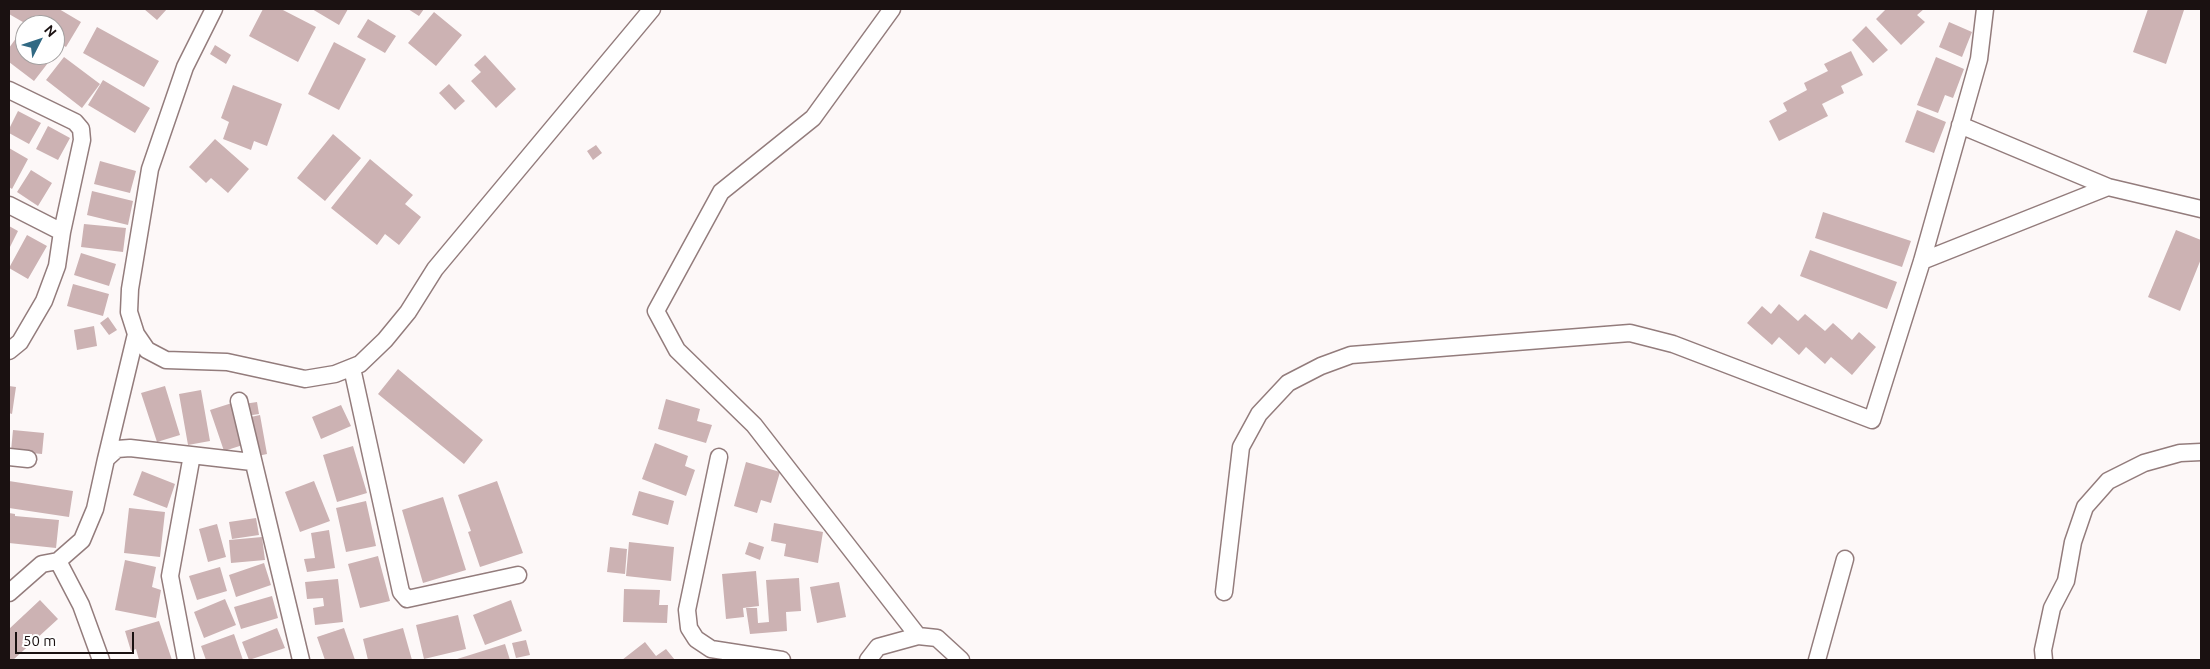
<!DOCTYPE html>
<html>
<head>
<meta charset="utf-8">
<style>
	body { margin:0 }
	#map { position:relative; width:2210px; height:669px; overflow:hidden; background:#fdf8f8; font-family:Ubuntu,sans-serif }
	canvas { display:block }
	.frame { position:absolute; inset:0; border:10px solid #1a1111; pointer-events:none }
	.north { position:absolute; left:15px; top:15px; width:50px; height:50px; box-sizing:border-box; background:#fff; border:1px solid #a3a0a0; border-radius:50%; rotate:49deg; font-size:14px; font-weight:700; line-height:20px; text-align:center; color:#1a1111 }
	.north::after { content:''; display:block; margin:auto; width:18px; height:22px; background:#316983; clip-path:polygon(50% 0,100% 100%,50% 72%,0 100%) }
	.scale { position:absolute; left:15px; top:632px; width:119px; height:22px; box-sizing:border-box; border:2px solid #1a1111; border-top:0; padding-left:6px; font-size:15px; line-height:18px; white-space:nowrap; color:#1a1111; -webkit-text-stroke:4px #fff; paint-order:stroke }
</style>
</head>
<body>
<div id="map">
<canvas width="2210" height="669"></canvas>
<div class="frame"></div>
<div class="north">N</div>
<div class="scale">50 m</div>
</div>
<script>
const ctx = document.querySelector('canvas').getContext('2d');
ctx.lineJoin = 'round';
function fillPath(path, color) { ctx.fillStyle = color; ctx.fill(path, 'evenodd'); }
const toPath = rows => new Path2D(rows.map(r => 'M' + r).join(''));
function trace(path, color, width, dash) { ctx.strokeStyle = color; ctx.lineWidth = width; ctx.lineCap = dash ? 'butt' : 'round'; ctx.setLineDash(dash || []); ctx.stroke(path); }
fillPath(toPath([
	[10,9,59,9,81,22,66,47,55,41,55,25,28,25,9,14],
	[144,9,167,9,157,20],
	[263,9,281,9,316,27,298,62,249,36],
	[312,9,348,9,339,25],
	[408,9,424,9,419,16],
	[1886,9,1924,9,1917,15,1925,22,1901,45,1876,19],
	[2148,9,2184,10,2166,64,2133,52],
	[434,12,462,35,436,66,408,43],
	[368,19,396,36,385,53,357,37],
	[1949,22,1972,32,1962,57,1939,47],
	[1866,26,1888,50,1873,63,1852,40],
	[97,27,159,61,144,87,83,53],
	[19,34,25,39,25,55,46,55,51,59,34,81,9,62,9,48],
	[334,42,366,59,339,110,308,94],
	[215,45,231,55,226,64,210,54],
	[1851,51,1863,75,1841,86,1844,93,1822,104,1828,116,1779,141,1769,121,1787,111,1783,103,1807,90,1804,83,1828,71,1824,64],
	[485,55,516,89,496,108,471,81,481,72,474,65],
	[64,57,100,84,82,108,46,80],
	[1936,57,1964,69,1953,98,1945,95,1938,113,1917,105],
	[103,80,150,108,135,133,88,105],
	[449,84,465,101,455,110,439,93],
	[233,85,282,104,267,146,254,141,251,150,223,139,229,122,221,118],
	[1917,110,1946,122,1934,153,1905,142],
	[18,111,41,123,29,144,9,133,9,129],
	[48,126,70,138,58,160,36,149],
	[333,134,361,158,325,201,297,178],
	[215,139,249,169,228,193,211,178,206,183,189,167],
	[596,145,602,153,593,160,587,151],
	[9,148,28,159,12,189,9,187],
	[370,159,413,195,405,204,421,217,399,245,385,234,377,245,331,208],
	[100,161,136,171,130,193,94,184],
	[31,170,52,183,38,206,17,192],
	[92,191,133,201,128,225,87,215],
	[1823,212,1911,241,1902,267,1815,238],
	[84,224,126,228,123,252,81,247],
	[9,226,18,231,9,249],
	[2176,230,2201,240,2201,259,2180,311,2148,297],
	[27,235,47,246,28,279,9,268],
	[1810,250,1897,282,1887,309,1800,276],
	[81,253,116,264,109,286,74,275],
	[73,284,109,294,103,316,67,306],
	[1779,304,1798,321,1805,314,1825,331,1833,323,1852,340,1859,332,1876,347,1852,375,1831,357,1825,364,1806,347,1799,355,1779,337,1772,345,1747,323,1762,306,1771,314],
	[108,317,117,330,109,335,100,323],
	[94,326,97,346,77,350,74,330],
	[398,369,483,440,464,464,378,394],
	[9,386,16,387,12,414,9,413],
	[165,386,180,435,157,442,141,393],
	[201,390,210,441,188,445,179,394],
	[666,399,700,409,697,421,712,425,706,443,658,429],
	[257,402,259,414,246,416,244,404],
	[232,403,246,444,224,451,210,410],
	[341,405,351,426,321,439,312,417],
	[260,415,267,454,253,457,246,418],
	[13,430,44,433,42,454,11,451],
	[655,443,688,456,685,466,695,470,686,496,642,479],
	[353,446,367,493,337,502,323,455],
	[746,462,780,472,771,503,761,500,757,513,734,506],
	[142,471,175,484,167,508,133,495],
	[9,481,73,491,69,517,9,508],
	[314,481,330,521,300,532,285,492],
	[497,481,523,553,480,567,468,532,471,531,458,495],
	[639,491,674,501,668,525,632,515],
	[443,497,466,570,423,583,402,510],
	[366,501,376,546,346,552,336,508],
	[129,508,165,512,160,557,124,553],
	[9,513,15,514,15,516,59,520,56,548,9,543],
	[256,518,259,535,232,539,229,522],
	[774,523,823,532,818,563,784,556,786,544,771,541],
	[217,524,226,557,208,562,199,529],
	[329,530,335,568,307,572,304,559,315,558,311,533],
	[262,537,265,560,231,563,229,540],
	[629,542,674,547,671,581,626,576],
	[749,542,764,547,760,560,745,554],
	[610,547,627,549,625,574,607,572],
	[378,556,390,601,360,608,348,564],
	[125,560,156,567,152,587,161,590,156,618,115,610],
	[264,563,271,585,236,597,229,575],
	[220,567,227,591,197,600,189,576],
	[756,571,759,606,743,608,744,617,726,619,722,574],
	[799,578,801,611,786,612,787,631,750,634,746,608,757,608,758,623,769,622,766,580],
	[338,579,343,622,315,625,313,608,324,606,323,598,307,599,305,582],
	[839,582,846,617,817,623,810,587],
	[624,589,660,590,659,605,668,605,667,623,623,622],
	[272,596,278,618,241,629,234,607],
	[225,599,236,625,204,638,194,612],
	[40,600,58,619,13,660,9,660,9,629],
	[511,600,522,631,485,645,473,615],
	[458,615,466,649,424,659,416,625],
	[159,621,172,660,139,660,136,649,131,651,125,631],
	[277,628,285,648,249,660,242,642],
	[344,628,355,660,325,660,317,637],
	[403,628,412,660,368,660,363,639],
	[234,634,243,660,206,660,201,646],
	[526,640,530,655,516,658,512,643],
	[645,642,656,656,666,649,675,660,622,660],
	[505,644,510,660,454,660]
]), '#ccb2b3');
const minor = toPath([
	[214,9,185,67,150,169,130,289,129,312,136,334,147,350,166,360,227,362,305,379,335,374,360,364,385,340,408,312,435,269,652,9],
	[892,9,813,118,721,192,656,311,677,350,754,425,918,636],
	[9,90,75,122,81,129,82,140,62,232,57,266,44,301,20,342,9,351],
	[1960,125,2108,187],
	[9,205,62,232],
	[1922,261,2108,187,2201,209],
	[352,368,401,592,407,599,518,575],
	[239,401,301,660],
	[9,457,28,459],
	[719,457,687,610,689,628,696,639,711,649,782,660],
	[106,459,136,334],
	[58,561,81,605,101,660],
	[1224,592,1241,447,1259,414,1288,383,1321,366,1351,355,1630,333,1673,344,1872,420,1922,261,1979,59,1985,9],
	[9,593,42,564,58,561,82,540,95,509,106,459,117,449,130,448,252,462],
	[186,660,170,576,192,455],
	[868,660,878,647,918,636,937,638,961,660],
	[1817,660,1845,559],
	[2044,660,2043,650,2052,608,2066,581,2073,542,2085,507,2108,481,2144,463,2180,453,2201,452]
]);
trace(minor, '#937c7c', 19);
trace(minor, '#fff', 16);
</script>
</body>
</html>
